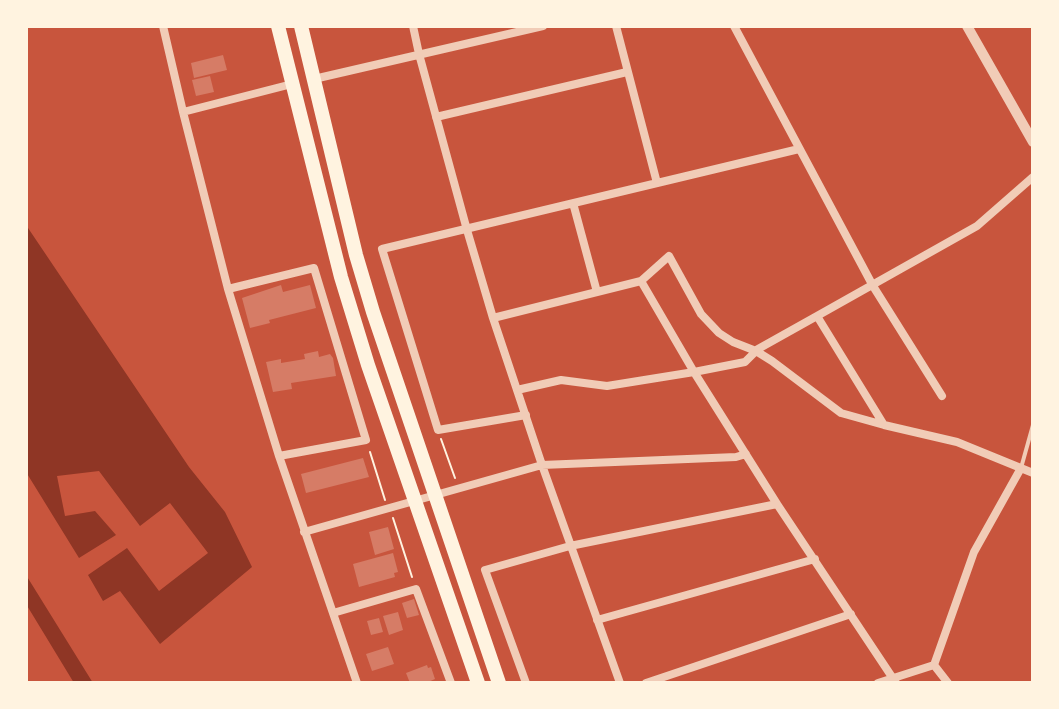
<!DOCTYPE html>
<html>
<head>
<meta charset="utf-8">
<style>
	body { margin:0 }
	#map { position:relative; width:1059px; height:709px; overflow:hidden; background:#c8553d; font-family:"Roboto Condensed",sans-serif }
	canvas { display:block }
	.frame { position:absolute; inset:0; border:28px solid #fff3e0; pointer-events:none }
</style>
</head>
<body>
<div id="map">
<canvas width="1059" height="709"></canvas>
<div class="frame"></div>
</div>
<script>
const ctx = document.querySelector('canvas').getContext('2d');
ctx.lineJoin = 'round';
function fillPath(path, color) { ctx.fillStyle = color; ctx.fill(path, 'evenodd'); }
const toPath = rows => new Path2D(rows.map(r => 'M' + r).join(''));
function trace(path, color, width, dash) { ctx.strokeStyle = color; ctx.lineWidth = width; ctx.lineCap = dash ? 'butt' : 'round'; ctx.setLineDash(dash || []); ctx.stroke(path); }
fillPath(toPath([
	[26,225,189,467,225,512,252,567,160,644,120,591,103,601,88,575,127,548,159,591,208,553,170,503,140,526,99,471,57,476,65,516,95,511,116,535,79,558,26,472],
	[26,575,93,683,74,683,26,604]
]), '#8f3625');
fillPath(toPath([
	[223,55,227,70,194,78,191,63],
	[210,76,214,92,196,96,192,80],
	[281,285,283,292,310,285,316,308,269,320,270,323,250,328,242,298],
	[318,351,319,357,330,354,333,358,336,376,291,383,292,389,273,392,266,362,281,359,281,363,305,359,304,354],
	[363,458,369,477,306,493,301,474],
	[388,527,394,549,375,555,369,532],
	[393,553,398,572,394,573,395,577,359,587,353,564],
	[414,599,419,615,407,618,402,603],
	[398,612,403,630,389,635,383,616],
	[379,618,383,632,371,635,367,621],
	[388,647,394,664,372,671,366,654],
	[427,665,428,668,431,667,435,679,426,683,410,683,406,673]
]), '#d67c66');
trace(toPath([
	[441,439,455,478],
	[370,452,385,500],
	[393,518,412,577]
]), '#fff3e0', 2);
trace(toPath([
	[1021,468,1033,425]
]), '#f1ccb7', 4);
trace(toPath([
	[163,26,183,112,228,289,279,456,357,683],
	[413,26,419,54,467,230,493,318,542,465,736,457,746,454],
	[616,26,657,183],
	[734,26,873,286,942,396],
	[314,79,543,26],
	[183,112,292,84],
	[436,117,627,72],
	[1033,177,977,226,817,316,884,425,957,442,1033,473],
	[573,203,597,292],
	[641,281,694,372,745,362,758,349,817,316],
	[228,289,314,268,366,440,279,456],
	[493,318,641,281,669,256,701,314,719,333,733,342,756,351,772,361,841,413,884,425],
	[517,390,561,380,607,386,694,372,777,504],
	[526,415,438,430,382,249,799,149],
	[304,532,542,465,620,683],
	[333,613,416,589,451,683],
	[597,620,815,559],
	[934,665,974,552,1021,468],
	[526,683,485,570,570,546,777,504,896,683],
	[646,683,851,614],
	[878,683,934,665,948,683]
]), '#f1ccb7', 8);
trace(toPath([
	[967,26,1033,142]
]), '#f1ccb7', 10);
trace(toPath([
	[278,26,341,277,368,365,478,683],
	[301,26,356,255,373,312,499,683]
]), '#fff3e0', 14);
</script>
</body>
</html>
